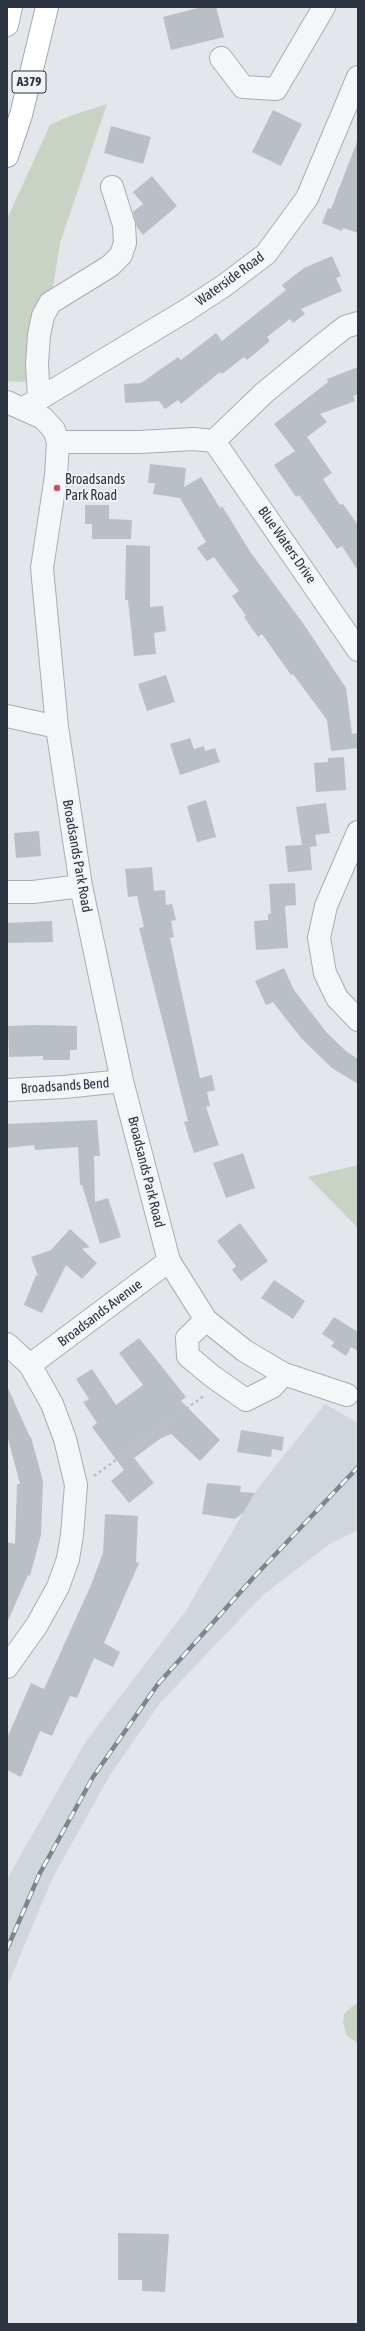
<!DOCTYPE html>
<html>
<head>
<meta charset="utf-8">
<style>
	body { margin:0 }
	#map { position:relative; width:365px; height:2331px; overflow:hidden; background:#e3e6ea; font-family:"Asap Condensed",sans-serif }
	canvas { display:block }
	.frame { position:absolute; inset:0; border:8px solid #2c3341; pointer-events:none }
</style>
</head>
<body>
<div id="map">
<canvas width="365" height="2331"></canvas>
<div class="frame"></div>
</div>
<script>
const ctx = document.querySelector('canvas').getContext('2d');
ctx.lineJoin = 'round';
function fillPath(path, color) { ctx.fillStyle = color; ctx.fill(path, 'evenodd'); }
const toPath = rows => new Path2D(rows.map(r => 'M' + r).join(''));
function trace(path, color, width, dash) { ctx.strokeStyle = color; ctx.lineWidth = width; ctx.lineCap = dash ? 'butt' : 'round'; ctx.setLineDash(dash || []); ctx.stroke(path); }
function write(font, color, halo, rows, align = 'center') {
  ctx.font = font + ' "Asap Condensed",sans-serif'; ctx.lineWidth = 3.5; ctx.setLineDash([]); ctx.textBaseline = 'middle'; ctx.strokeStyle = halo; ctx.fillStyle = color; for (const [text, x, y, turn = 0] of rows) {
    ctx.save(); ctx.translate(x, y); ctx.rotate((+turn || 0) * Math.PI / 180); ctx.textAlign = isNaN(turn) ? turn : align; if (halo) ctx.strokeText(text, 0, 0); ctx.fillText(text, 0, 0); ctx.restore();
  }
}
fillPath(toPath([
	[325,1404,358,1423,358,1530,331,1543,263,1595,160,1703,110,1775,52,1879,7,1987,7,1879,86,1741,185,1612,258,1488]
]), '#d1d5dc');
fillPath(toPath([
	[107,104,60,243,41,362,24,382,7,381,7,219,50,125,70,116],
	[358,1165,358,1228,308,1177],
	[358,2003,358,2043,347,2036,343,2023,344,2014,350,2008]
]), '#c8d3c5');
fillPath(toPath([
	[202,7,216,7,224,37,171,50,163,17],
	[273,110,302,124,281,166,252,152],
	[111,126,151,137,143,164,104,153],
	[357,142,358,142,358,233,343,228,342,231,322,223,328,208,331,209],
	[152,176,177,206,143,235,137,227,133,212,143,204,133,192],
	[332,256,341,276,336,278,342,291,301,309,305,314,293,323,290,319,267,337,270,341,247,360,244,357,222,374,220,372,181,404,178,400,165,409,159,401,125,403,124,384,141,383,178,357,181,360,216,333,222,341,286,290,282,285,304,268],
	[358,367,358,394,353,396,355,401,320,414,327,422,307,437,332,473,323,479,340,505,343,504,358,525,358,571,342,546,337,549,299,495,296,497,274,465,295,451,274,424,328,382,327,379],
	[150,464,186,468,184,487,201,477,220,508,222,506,251,553,303,623,346,688,352,734,358,733,358,748,331,751,327,720,293,674,291,675,262,634,258,637,244,617,246,616,232,596,239,591,214,557,207,561,197,548,206,542,180,498,153,494,155,483,148,483],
	[85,505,109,505,109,519,132,520,131,539,92,539,92,524,85,524],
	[126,545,150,546,150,607,163,606,166,631,154,633,156,654,134,656,128,600,125,600],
	[166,675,175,702,147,711,138,684],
	[190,738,194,749,204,746,205,751,215,748,220,762,180,775,170,744],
	[344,757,346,790,316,792,314,763,328,762,328,758],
	[206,800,216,837,197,842,187,806],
	[326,803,330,833,315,835,317,846,310,847,312,870,288,872,285,846,302,845,296,807],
	[39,831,41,856,16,858,14,833],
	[152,867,154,891,165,890,166,905,172,904,176,920,171,921,174,937,170,938,200,1078,212,1075,215,1090,207,1092,210,1106,206,1107,219,1145,194,1153,184,1122,188,1121,139,928,144,927,137,896,128,897,125,869],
	[295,883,296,905,285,906,288,948,256,950,254,921,268,920,268,914,271,913,269,884],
	[52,921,53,942,7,943,7,923],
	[284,968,294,990,327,1033,347,1052,358,1059,358,1084,332,1068,301,1038,273,1002,266,1005,255,981],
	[35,1025,77,1026,77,1050,70,1050,70,1060,43,1060,43,1056,9,1057,8,1026],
	[97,1120,100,1156,94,1156,95,1202,108,1198,121,1237,100,1244,82,1185,80,1185,78,1147,35,1150,34,1145,7,1148,7,1124],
	[243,1153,255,1188,226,1198,213,1163],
	[240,1223,268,1261,241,1281,232,1270,236,1266,217,1241],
	[70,1229,90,1247,82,1249,97,1263,82,1279,66,1265,42,1313,24,1305,36,1275,38,1276,31,1257,51,1250],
	[274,1280,305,1301,293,1319,261,1298],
	[334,1317,358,1332,358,1351,351,1347,346,1356,331,1346,334,1342,322,1334],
	[139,1338,186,1397,181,1401,220,1440,200,1461,171,1434,160,1439,134,1458,154,1483,129,1503,111,1481,124,1470,92,1427,97,1423,83,1402,89,1399,76,1379,92,1369,116,1405,143,1385,119,1353],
	[7,1386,30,1437,31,1437,43,1481,41,1535,30,1576,28,1575,7,1623,7,1542,15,1544,17,1484,20,1484,7,1435],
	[241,1430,284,1437,282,1451,272,1449,271,1457,237,1452],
	[207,1483,241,1486,240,1492,255,1493,243,1513,235,1519,202,1514],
	[105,1514,138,1516,136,1562,139,1563,104,1643,120,1652,113,1667,94,1658,77,1698,70,1696,52,1736,40,1731,21,1777,7,1770,7,1738,31,1683,44,1689,91,1585,103,1553],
	[118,2233,169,2234,165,2292,142,2291,142,2280,118,2280]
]), '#babfc6');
const minor = toPath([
	[221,58,243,87,276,89,324,7],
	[39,399,37,364,39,335,43,316,50,303,110,266,121,255,125,243,124,225,112,187],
	[7,402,43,418,54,430,58,442,56,476,42,568,57,727,81,886,122,1081,169,1261,206,1320,245,1351,284,1374,347,1395],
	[24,408,187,310,225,285,266,254,307,198,358,77],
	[214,441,358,650],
	[58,442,139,442,194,439,214,441,264,393,321,346,345,327,358,323],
	[7,716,57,727],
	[358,832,326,906,319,938,325,973,337,998,358,1020],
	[7,892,33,892,81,886],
	[7,1090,64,1087,122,1081],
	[206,1320,187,1338,188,1356,212,1376,246,1400,272,1387,284,1374],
	[7,1344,30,1365,52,1404,65,1439,76,1485,72,1535,68,1559,58,1587,37,1625,7,1667],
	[30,1365,169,1261]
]);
const major = toPath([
	[7,25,11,7],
	[7,156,21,115,47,7]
]);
trace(minor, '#a8adb4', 24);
trace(major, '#a3aab5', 24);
trace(toPath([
	[94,1476,205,1395]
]), '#bdbfc5', 2.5, [3, 3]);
trace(minor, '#f5f6f8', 22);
trace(major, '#fff', 22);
const rail = toPath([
	[7,1949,40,1873,93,1777,158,1684,253,1578,358,1467]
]);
trace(rail, '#7d8592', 4.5);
trace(rail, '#f2f4f7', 3, [9]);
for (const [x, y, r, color] of [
	[57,488,4,"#c55262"]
]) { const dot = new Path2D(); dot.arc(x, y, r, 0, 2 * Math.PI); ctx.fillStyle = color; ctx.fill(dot); trace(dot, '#f2f4f7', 1.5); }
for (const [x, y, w] of [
	[29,82,34]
]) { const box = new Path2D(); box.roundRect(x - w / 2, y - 11, w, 22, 3); ctx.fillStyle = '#f2f4f7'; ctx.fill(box); trace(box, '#2c3341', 1); }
write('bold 13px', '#2c3341', null, [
	["A379",29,82]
]);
write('14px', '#2c3341', '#f2f4f7', [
	["Waterside Road",230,279,-36],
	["Blue Waters Drive",287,545,55],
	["Broadsands Park Road",77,856,80],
	["Broadsands Bend",65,1086,-4],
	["Broadsands Park Road",146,1172,76],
	["Broadsands Avenue",100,1313,-37]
]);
write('14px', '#2c3341', '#f2f4f7', [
	["Broadsands",65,480],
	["Park Road",65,496]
], 'left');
</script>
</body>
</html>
